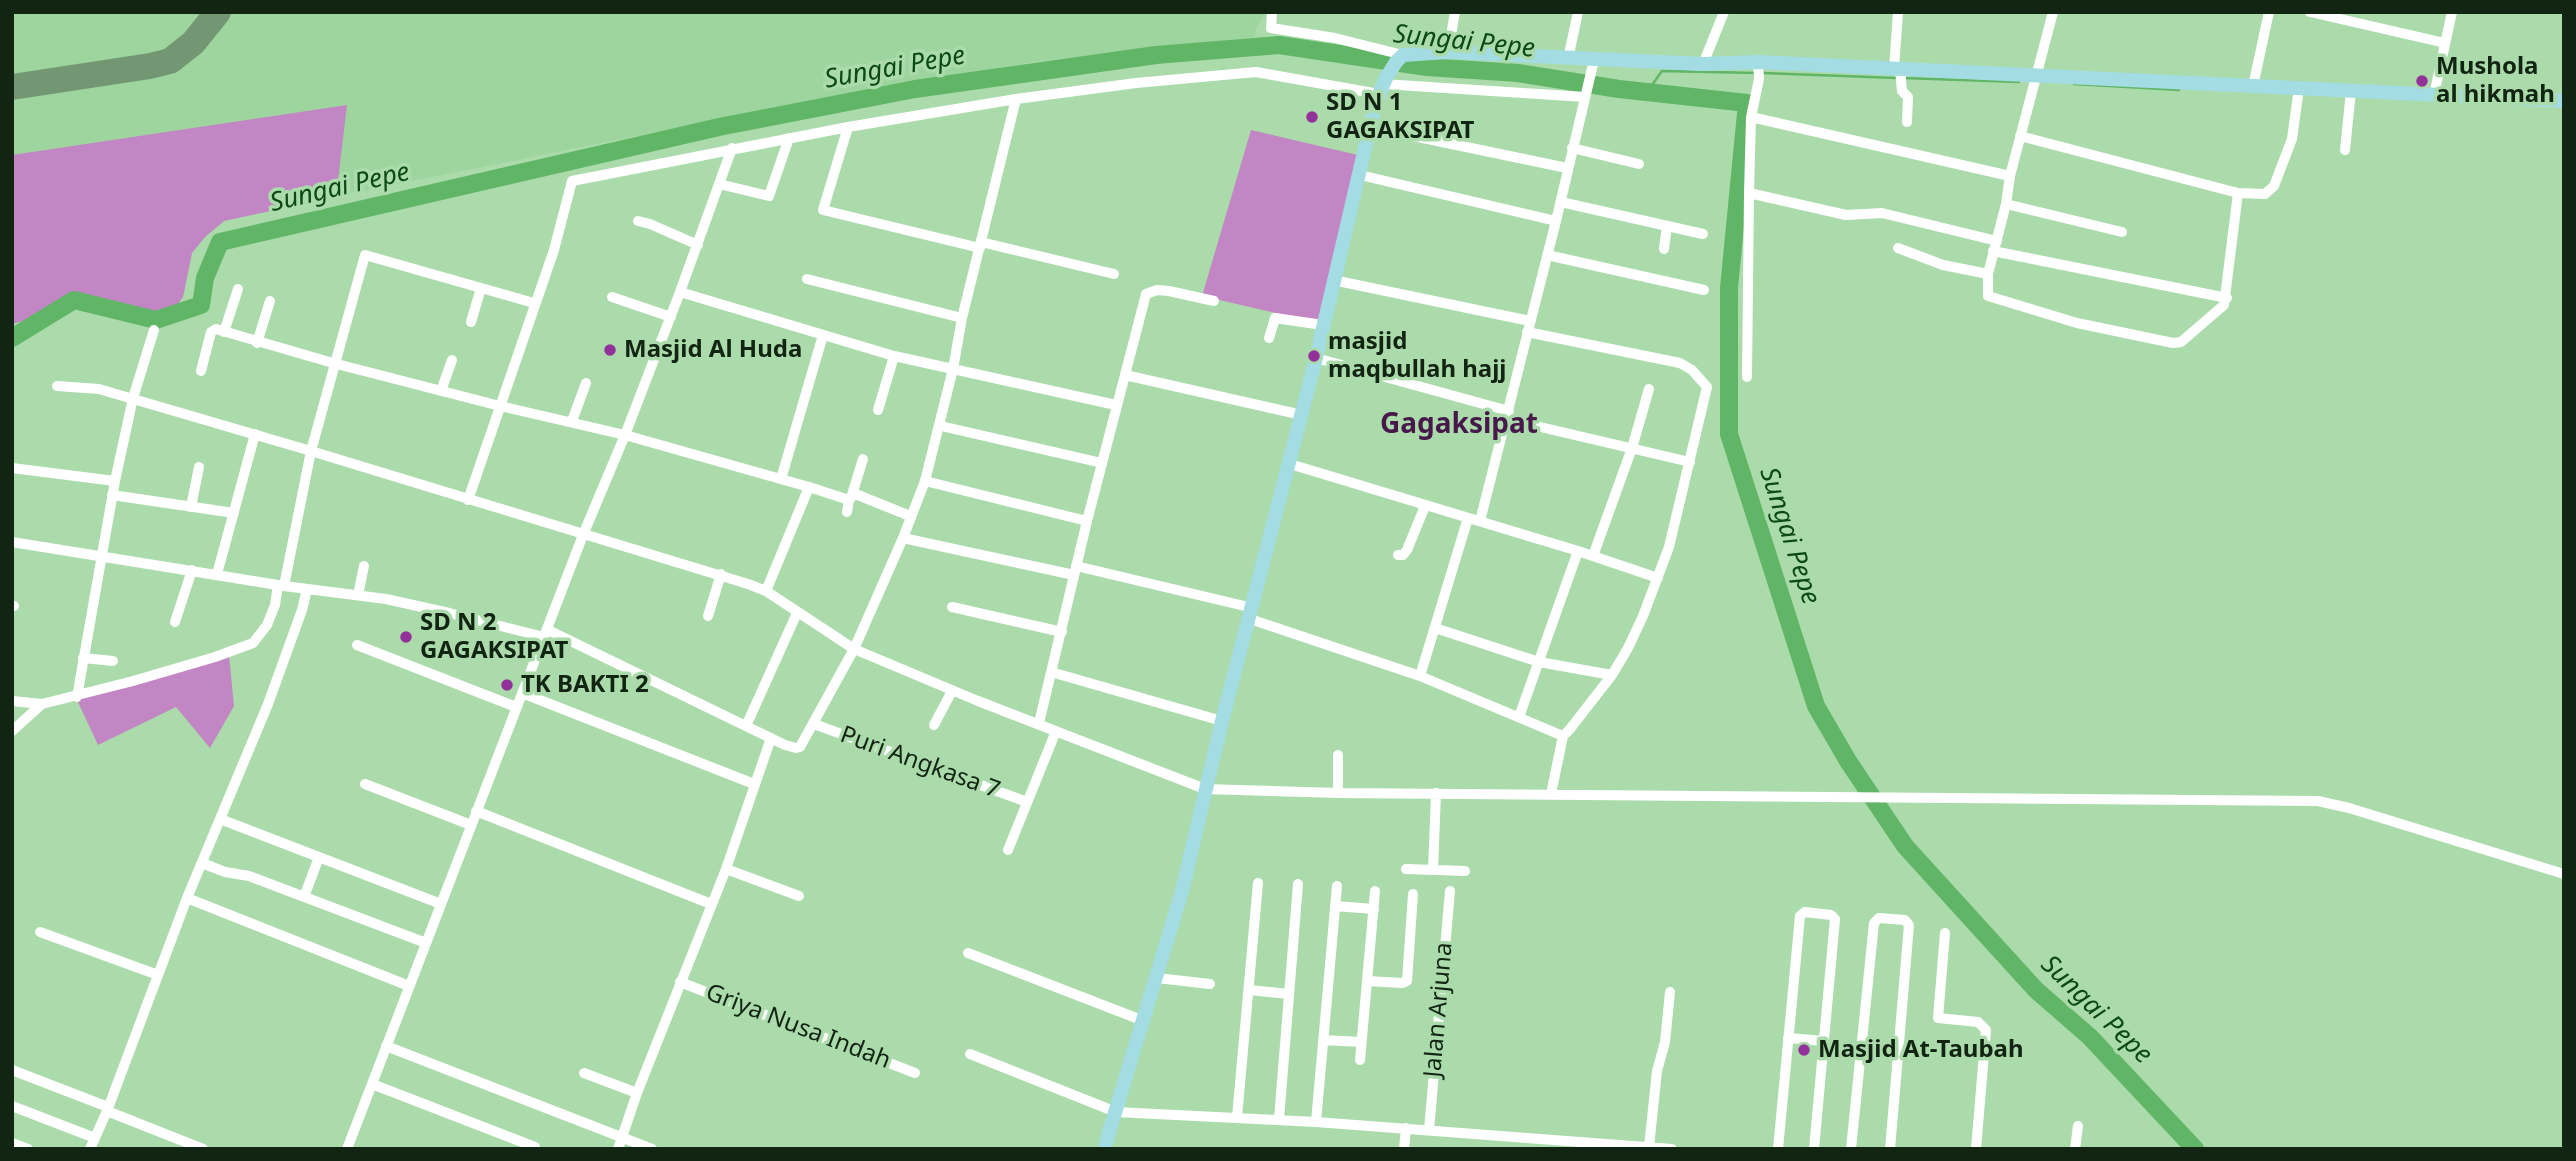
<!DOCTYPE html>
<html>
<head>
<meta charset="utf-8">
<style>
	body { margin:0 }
	#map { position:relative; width:2576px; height:1161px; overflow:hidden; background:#abdbab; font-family:"Noto Sans",sans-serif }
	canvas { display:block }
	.frame { position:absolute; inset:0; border:14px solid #122412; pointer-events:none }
</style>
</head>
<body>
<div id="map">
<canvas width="2576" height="1161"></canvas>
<div class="frame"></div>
</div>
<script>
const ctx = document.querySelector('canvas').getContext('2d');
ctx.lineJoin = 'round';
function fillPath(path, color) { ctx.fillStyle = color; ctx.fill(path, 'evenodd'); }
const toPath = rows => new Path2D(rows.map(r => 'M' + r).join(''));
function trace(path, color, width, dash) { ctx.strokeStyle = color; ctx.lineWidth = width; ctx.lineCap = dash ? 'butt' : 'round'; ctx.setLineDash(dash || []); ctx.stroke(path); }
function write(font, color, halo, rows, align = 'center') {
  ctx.font = font + ' "Noto Sans",sans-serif'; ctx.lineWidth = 7; ctx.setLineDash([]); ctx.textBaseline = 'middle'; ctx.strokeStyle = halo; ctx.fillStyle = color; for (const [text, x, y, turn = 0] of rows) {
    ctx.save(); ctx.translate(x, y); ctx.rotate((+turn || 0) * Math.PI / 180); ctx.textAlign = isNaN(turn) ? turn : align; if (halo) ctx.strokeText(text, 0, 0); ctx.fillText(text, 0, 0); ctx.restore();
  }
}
fillPath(toPath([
	[12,12,1266,12,1256,28,1255,37,1040,61,849,93,249,214,225,221,205,237,192,253,183,297,172,312,158,317,93,302,12,324]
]), '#9ed59f');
fillPath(toPath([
	[347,105,336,197,224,221,205,237,192,253,183,297,172,312,158,317,93,302,12,324,12,155],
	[1251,130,1362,156,1319,323,1202,296],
	[229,655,234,706,210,748,176,707,98,745,77,700]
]), '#c186c3');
trace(toPath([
	[1763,73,1896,78],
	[1903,78,2019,82],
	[2074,84,2179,90],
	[1647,92,1662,71,1756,73]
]), '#61b566', 2.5);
trace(toPath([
	[12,338,74,300,156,320,201,305,205,278,220,242,719,127,915,89,1156,55,1279,45,1427,67,1518,73,1619,89,1747,103,1729,288,1729,434,1816,706,1848,761,1905,846,2036,990,2090,1037,2195,1149]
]), '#61b566', 18);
trace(toPath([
	[12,87,150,66,170,61,193,43,218,12]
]), '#729772', 26);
trace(toPath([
	[1272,12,1271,28,1335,38,1403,55],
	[2053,12,2010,176,2006,204,1988,274,1988,296,2077,323,2173,343,2181,342,2224,305,2238,193],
	[2310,12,2445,43],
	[1448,52,1455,12],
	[1568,59,1578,12],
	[1703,64,1724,12],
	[1894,69,1898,12],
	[1900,69,1902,91,1908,97,1907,122],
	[1383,84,1585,97],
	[2253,86,2269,12],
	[2434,95,2452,12],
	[1751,117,2010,176],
	[848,127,823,210,980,248],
	[1370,127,1567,168],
	[2020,136,2238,193,2265,194,2274,186,2292,139,2299,88],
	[1572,148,1639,164],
	[2345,150,2351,91],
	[1360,175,1556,221],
	[719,184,769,196,789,138],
	[1749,193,1846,215,1882,213,1997,241],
	[1561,202,1703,234],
	[2006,204,2122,232],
	[638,221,650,224,698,245],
	[981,242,1114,274],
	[1898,248,1943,265,1988,274],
	[1664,249,1667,226],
	[1993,251,2227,298],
	[1547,255,1704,290],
	[807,279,962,318,1016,99],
	[1333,280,1530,321],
	[612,297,671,317],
	[962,318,953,369,1116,405],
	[471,322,481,288],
	[224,332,238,289],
	[1269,338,1275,318,1323,325],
	[257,343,270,301],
	[1316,358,1509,411],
	[201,371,211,332,216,329,333,363,500,406,625,435,809,487,849,500,847,512],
	[1125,375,1146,294,1157,290,1169,291,1214,301],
	[1747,377,1749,193,1751,117,1759,79,1758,62],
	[57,386,99,389,311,451,365,255,534,303],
	[441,391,452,360],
	[878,410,894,356],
	[1506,419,1690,462],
	[572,421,586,383],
	[941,426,1102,463],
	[1290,464,1578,551,1658,578],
	[12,468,115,481],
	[781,479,823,335],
	[925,481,1087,521],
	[853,493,910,516],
	[112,495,234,513],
	[851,498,863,459],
	[468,500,554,250,572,181,848,127,1016,99,1136,83,1256,72,1379,94],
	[191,507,199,467],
	[1480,521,1556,221,1594,60],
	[903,538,1074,575],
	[12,542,284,586,386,599,449,613,544,637],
	[1398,555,1403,555,1407,550,1425,506],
	[1593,556,1632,448,1649,389],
	[1076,566,1253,608],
	[217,574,255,434],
	[284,586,311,451,748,584,766,591,854,649,978,701,1205,789,1338,793,2318,801,2349,808,2564,874],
	[766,591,809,487],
	[358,595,364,566],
	[12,606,14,606],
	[952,607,1062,632],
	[708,616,721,574],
	[1250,619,1420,676,1563,736,1570,729,1612,675,1628,648,1643,616,1669,547,1707,387,1692,370,1680,363,1527,332],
	[175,622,192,570],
	[1435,628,1539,662,1612,675],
	[548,630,785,745,796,748,800,747,854,649,903,538,925,481,953,369,894,356,680,292],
	[357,645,516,707],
	[83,658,113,661],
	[1051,672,1222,721],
	[1420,676,1468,518],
	[522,693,754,784],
	[77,697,115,481,133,398,154,330],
	[12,701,42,704],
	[1519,717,1578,551],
	[1039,723,1087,521,1125,375,1302,415],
	[814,724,1027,802],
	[934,725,952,691],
	[746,726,797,613],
	[12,731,42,704,133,681,215,657,253,643,267,625,275,605,278,585],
	[365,784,471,825],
	[1338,793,1338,755],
	[1551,794,1563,736],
	[476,811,711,904],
	[220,819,441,904],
	[1008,850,1056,731],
	[202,863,225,872,249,876,426,943],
	[726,869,799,896],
	[1406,869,1465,871],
	[1433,870,1436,793],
	[304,897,319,857],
	[187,898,409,986],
	[1335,906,1374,909],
	[40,932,158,975],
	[1945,933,1938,1018,1978,1022,1986,1030,1976,1149],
	[968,953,1144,1021],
	[1157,978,1210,984],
	[1368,981,1402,983,1407,981,1413,894],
	[680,982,915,1073],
	[1249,990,1289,994],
	[1788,1038,1824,1041],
	[1323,1040,1361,1042],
	[386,1046,652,1149],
	[970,1054,1116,1112,1316,1122,1672,1149],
	[1360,1060,1375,891],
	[12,1070,108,1107],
	[584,1073,637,1093],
	[372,1084,535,1147],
	[12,1106,95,1138],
	[107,1111,203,1149],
	[1237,1117,1258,883],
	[1279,1119,1298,884],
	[1316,1122,1337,886],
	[1429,1130,1450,891],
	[12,1143,28,1149],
	[1649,1147,1657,1071,1665,1042,1670,992],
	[90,1149,107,1111,187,898,268,704,302,610,307,589],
	[347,1149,583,535,625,435,680,292,732,148],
	[618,1149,637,1093,726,869,771,738],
	[1404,1149,1406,1128],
	[1778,1149,1800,916,1805,912,1831,915,1835,919,1814,1149],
	[1851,1149,1874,923,1879,918,1905,920,1909,925,1890,1149],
	[2075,1149,2078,1126]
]), '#fff', 10);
trace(toPath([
	[1104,1149,1182,891,1222,721,1316,358,1375,105,1386,78,1396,62,1403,55,1448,52,1703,64,1758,62,2564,101]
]), '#a3dce3', 14);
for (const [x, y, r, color] of [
	[2422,81,7,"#923199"],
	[1312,117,7,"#923199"],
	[610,350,7,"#923199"],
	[1314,356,7,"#923199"],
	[406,637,7,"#923199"],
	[507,685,7,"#923199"],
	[1804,1050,7,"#923199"]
]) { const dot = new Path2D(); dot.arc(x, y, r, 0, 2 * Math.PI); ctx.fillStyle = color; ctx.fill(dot); trace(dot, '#abdbab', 2.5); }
write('bold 24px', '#122412', '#abdbab', [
	["Mushola",2436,67],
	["al hikmah",2436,95],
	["SD N 1",1326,103],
	["GAGAKSIPAT",1326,131],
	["masjid",1328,342],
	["maqbullah hajj",1328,370],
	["Masjid Al Huda",624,350],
	["SD N 2",420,623],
	["GAGAKSIPAT",420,651],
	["TK BAKTI 2",521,685],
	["Masjid At-Taubah",1818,1050]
], 'left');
write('24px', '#122412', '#abdbab', [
	["Puri Angkasa 7",920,763,20],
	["Jalan Arjuna",1439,1010,-85],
	["Griya Nusa Indah",798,1027,21]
]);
write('italic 26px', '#0b4915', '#abdbab', [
	["Sungai Pepe",1464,42,6],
	["Sungai Pepe",895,68,-10],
	["Sungai Pepe",340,188,-13],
	["Sungai Pepe",1789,536,72],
	["Sungai Pepe",2096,1010,44]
]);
write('bold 28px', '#47194b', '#abdbab', [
	["Gagaksipat",1459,425]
]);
</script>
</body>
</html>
